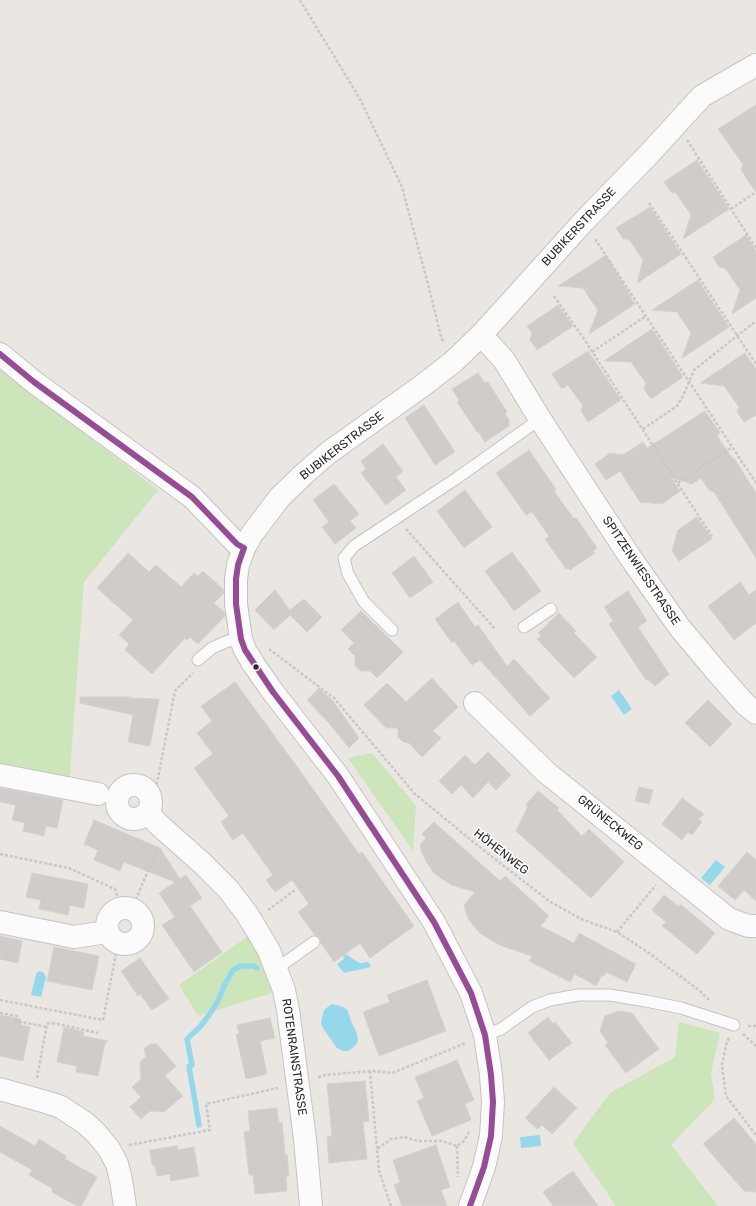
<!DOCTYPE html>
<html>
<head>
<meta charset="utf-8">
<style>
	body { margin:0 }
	canvas { display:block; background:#eae6e2 }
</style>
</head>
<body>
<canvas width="756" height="1206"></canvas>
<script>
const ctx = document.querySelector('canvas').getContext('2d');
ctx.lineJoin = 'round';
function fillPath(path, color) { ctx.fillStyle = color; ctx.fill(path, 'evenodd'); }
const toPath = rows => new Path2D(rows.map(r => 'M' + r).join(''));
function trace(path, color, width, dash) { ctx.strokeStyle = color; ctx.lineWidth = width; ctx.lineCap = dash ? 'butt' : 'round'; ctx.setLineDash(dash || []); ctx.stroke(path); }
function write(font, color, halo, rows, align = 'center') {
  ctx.font = font + ' Rubik,sans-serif'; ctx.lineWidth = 3; ctx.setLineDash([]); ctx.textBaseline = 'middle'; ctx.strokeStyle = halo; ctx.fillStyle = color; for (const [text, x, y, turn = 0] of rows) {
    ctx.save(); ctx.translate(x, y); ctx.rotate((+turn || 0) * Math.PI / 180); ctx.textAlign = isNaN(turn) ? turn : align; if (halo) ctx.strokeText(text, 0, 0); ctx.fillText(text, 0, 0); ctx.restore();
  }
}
fillPath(toPath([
	[0,368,158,490,84,582,69,785,0,771],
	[372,753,416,806,413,851,348,758],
	[250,935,275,992,198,1016,179,985],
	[679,1022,720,1033,711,1073,715,1099,671,1145,718,1206,616,1206,573,1143,610,1093,675,1057]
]), '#cde5bb');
fillPath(toPath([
	[619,690,632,709,624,715,611,696],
	[716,860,725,867,710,885,701,878],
	[346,954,356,961,360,963,368,962,370,964,371,967,344,973,337,964,344,959,343,957],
	[39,971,43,972,46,977,41,997,31,995,36,974],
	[332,1004,344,1007,348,1011,351,1021,356,1031,358,1039,357,1043,354,1047,348,1051,343,1051,337,1048,323,1028,321,1023,323,1013,325,1009],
	[540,1135,541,1146,521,1148,520,1137]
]), '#95d8ec');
trace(toPath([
	[199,1125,189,1066,192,1065,187,1039,200,1027,209,1015,218,1001,224,986,233,970,240,966,253,966,257,968]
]), '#95d8ec', 5.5);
const building = toPath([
	[756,105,756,192,741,170,743,164,718,129,756,105],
	[697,160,729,209,683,239,691,215,676,193,671,192,664,182,697,160],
	[650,207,681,254,637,283,643,260,629,239,623,239,616,228,650,207],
	[746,235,756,251,756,298,732,314,740,290,725,268,719,267,713,257,746,235],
	[606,255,635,304,589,334,598,310,590,299,583,288,558,286,606,255],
	[698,280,729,327,682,358,691,333,677,312,652,310,698,280],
	[558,305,573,326,537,350,530,340,532,333,527,326,558,305],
	[652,329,683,377,651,399,644,389,646,383,631,362,604,361,652,329],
	[588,351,621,400,588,422,581,411,583,406,568,385,562,389,552,374,588,351],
	[745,353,756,369,756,415,744,422,737,412,739,407,724,386,700,383,745,353],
	[478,373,485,383,488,382,507,412,505,414,509,420,509,426,485,442,478,431,477,432,457,402,459,400,452,389,478,373],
	[424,405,455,452,435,465,405,418,424,405],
	[705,411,720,433,717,436,733,459,734,458,756,493,756,558,714,492,709,490,701,478,692,484,671,477,680,491,662,504,640,502,620,471,606,480,595,464,609,454,609,453,623,455,643,442,647,448,705,411],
	[383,444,403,471,396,477,406,490,386,505,361,473,366,469,361,461,383,444],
	[529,450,556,489,554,491,574,519,576,518,597,548,593,551,595,553,570,570,568,568,566,569,545,539,549,536,532,512,526,515,496,473,529,450],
	[334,484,359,514,350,521,356,528,335,544,322,527,329,522,313,500,334,484],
	[465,490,492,527,464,548,437,511,465,490],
	[697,517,712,539,679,561,672,551,678,530,697,517],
	[512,552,541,591,514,611,485,571,512,552],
	[128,553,149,572,156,565,181,587,194,573,198,576,203,571,224,590,224,593,214,603,225,613,225,616,198,644,190,637,187,640,185,638,152,674,125,650,129,644,119,635,133,620,97,588,128,553],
	[414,556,433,582,410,598,392,573,414,556],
	[740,582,749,595,756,590,756,623,734,640,708,606,740,582],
	[275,590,290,610,304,599,322,617,307,632,290,615,274,630,255,610,275,590],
	[628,591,647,621,638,627,669,674,655,686,647,679,646,680,609,624,613,621,604,607,628,591],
	[458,602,475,627,478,625,507,666,514,659,550,698,530,716,480,660,472,665,454,641,452,643,435,619,458,602],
	[361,611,403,652,377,678,370,671,361,671,357,668,355,665,355,656,348,649,354,643,341,630,361,611],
	[559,613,576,631,574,633,597,657,574,678,537,639,541,636,538,633,559,613],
	[432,678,458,707,433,731,441,738,422,757,409,743,403,742,398,737,398,728,386,728,364,705,387,683,406,702,432,678],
	[235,682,298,768,359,854,362,852,414,926,370,958,360,943,334,962,321,943,320,938,315,935,298,912,309,904,292,880,275,892,266,880,273,875,243,833,233,840,221,822,229,816,194,768,213,754,197,733,212,721,201,706,235,682],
	[319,688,333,701,359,738,349,748,328,722,307,700,319,688],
	[80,697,131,697,130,698,159,699,150,746,128,742,133,715,80,703,80,697],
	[708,700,732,724,710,747,685,723,708,700],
	[488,752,511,775,496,790,488,782,473,798,461,785,452,794,439,781,465,755,475,765,488,752],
	[639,787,653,790,649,804,635,801,639,787],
	[0,788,63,800,57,828,46,826,44,836,23,831,25,823,12,820,16,805,0,802,0,788],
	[538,791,559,808,557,810,582,836,589,829,624,862,591,898,516,831,528,806,526,804,538,791],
	[682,798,704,814,699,819,702,822,692,835,688,832,682,840,662,824,682,798],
	[94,820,160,848,180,879,186,875,202,898,190,906,222,952,194,972,162,925,175,917,159,893,175,882,124,862,120,871,94,860,98,850,84,844,94,820],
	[434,822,500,881,505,876,549,916,540,926,574,943,579,933,636,964,627,982,606,972,604,976,602,975,596,986,575,974,570,982,529,961,532,956,502,946,494,942,480,933,473,925,468,918,464,905,475,892,452,885,442,879,433,872,426,861,422,853,420,845,426,838,422,834,434,822],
	[747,852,756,860,756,901,744,890,735,900,718,886,747,852],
	[32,873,88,884,84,908,70,905,68,915,39,909,41,900,26,897,32,873],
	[664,895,679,907,680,904,715,933,697,954,662,926,666,922,652,910,664,895],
	[0,936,22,941,18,963,0,959,0,936],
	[54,947,99,956,92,990,47,981,54,947],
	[140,958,169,999,152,1010,140,994,138,996,121,971,140,958],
	[427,980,446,1031,379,1056,363,1012,390,1002,387,995,427,980],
	[618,1011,632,1013,659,1049,626,1073,605,1045,608,1043,600,1031,605,1016,618,1011],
	[0,1015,21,1019,21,1025,30,1027,23,1061,0,1056,0,1015],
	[548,1017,553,1024,555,1022,572,1043,549,1060,528,1033,548,1017],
	[270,1018,275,1038,260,1041,267,1074,246,1079,236,1034,239,1034,237,1025,270,1018],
	[64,1027,84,1032,83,1036,108,1041,105,1044,98,1076,76,1072,77,1066,57,1062,64,1027],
	[150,1044,157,1044,176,1066,165,1076,183,1096,164,1112,150,1111,141,1119,130,1107,141,1097,132,1087,141,1079,140,1062,146,1057,144,1049,150,1044],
	[457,1060,474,1100,465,1104,471,1120,432,1136,417,1101,424,1098,415,1077,457,1060],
	[365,1081,369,1121,363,1122,367,1159,329,1163,327,1137,332,1136,327,1084,365,1081],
	[554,1087,577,1108,552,1134,542,1125,537,1129,525,1118,554,1087],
	[277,1108,279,1123,282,1122,285,1155,287,1154,289,1176,286,1177,287,1191,255,1194,253,1175,249,1175,244,1132,250,1131,248,1111,277,1108],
	[734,1118,756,1144,756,1192,744,1191,703,1144,734,1118],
	[0,1126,35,1146,39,1139,66,1156,65,1159,97,1177,81,1206,77,1206,52,1192,53,1189,29,1175,32,1170,0,1152,0,1126],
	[436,1145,450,1187,441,1190,447,1206,402,1206,394,1185,400,1182,393,1160,436,1145],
	[177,1146,178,1150,194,1147,199,1176,171,1181,170,1174,157,1176,155,1165,152,1165,150,1150,177,1146],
	[573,1171,598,1206,553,1206,543,1192,573,1171]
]);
fillPath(building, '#cfccc9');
trace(building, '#d5d2ce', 1);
const lane = toPath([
	[524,627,551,609],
	[392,630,364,602,348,574,344,558,354,546,457,478,540,419],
	[198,660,212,648,228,641,241,639],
	[98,794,117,798],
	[275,970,314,942],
	[485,1035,501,1029,532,1007,550,1000,578,995,610,995,646,1001,681,1008,734,1025]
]);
const street = toPath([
	[481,335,504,360,540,419,630,557,680,628,716,671,745,704,756,713],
	[0,354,34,382,192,497,237,544,244,548],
	[475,703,547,773,729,919,748,926,756,926],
	[0,775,98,794],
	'117 802a17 17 0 1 1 34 0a17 17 0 1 1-34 0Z',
	[148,813,158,824,203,864,228,889,247,914,261,937,269,951,284,990,288,1010,305,1139,311,1206],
	'107 926a18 18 0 1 1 36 0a18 18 0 1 1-36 0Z',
	[0,922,74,937,107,932],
	[0,1089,46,1102,61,1107,85,1123,96,1133,109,1149,117,1164,121,1180,125,1206]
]);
const secondary = toPath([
	[470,1206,484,1167,491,1136,493,1102,491,1075,485,1035,471,993,434,922,338,776,273,692,254,665,245,650,241,639,236,604,236,579,238,565,244,548,252,534,280,497,304,474,328,453,422,386,453,362,481,335,584,221,650,153,702,96,756,65]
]);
trace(lane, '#c4c3c3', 13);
trace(street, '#c4c3c3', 24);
trace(secondary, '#c4c3c3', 24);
trace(toPath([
	[300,0,360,99,402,187,430,292,441,337,444,343],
	[687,140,756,248],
	[649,203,684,255,756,364],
	[731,209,756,192],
	[595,239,756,483],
	[554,296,584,339,713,538],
	[592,352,646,316],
	[643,429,677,406,683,396,694,370,756,321],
	[678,483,732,447],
	[406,529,495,629],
	[269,649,334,698,415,794,482,849,549,901,581,919,617,932,649,953,700,991,710,1001],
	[151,793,155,788,158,778,175,691,193,673],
	[0,854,69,868,115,889,122,908],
	[132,909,157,849],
	[268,910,295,890],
	[617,932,656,885],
	[0,1000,103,1020,117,949],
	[0,1013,17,1016,16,1021,47,1027],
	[748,1026,756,1026],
	[743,1034,756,1046],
	[729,1038,726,1045,722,1065,726,1096,756,1135],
	[370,1071,377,1149],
	[318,1077,325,1075,373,1071,392,1073,466,1043],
	[37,1078,47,1024,50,1023,58,1024,98,1033],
	[129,1145,210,1130,206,1104,278,1088],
	[457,1146,458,1177],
	[391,1206,379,1171,377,1149,391,1139,404,1137,418,1141,442,1141,457,1146,464,1141,470,1130]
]), '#c8c8c7', 2.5, [3, 2]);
trace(lane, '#fcfbfb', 11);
trace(street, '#fcfbfb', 22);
trace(secondary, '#fcfbfb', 22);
trace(toPath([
	[0,354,34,382,192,497,237,544,244,548],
	[244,548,238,565,236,579,236,604,241,639,245,650,273,692,338,776,434,922,471,993,485,1035,491,1075,493,1102,491,1136,484,1167,470,1206]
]), '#974c98', 6);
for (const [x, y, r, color] of [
	[256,667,3.5,"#2c2c2c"]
]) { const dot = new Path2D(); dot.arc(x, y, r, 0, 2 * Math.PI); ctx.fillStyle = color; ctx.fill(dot); trace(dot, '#fff', 1.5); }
write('12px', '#2c2c2c', '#fff', [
	["BUBIKERSTRASSE",579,227,-47],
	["BUBIKERSTRASSE",342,446,-38],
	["SPITZENWIESSTRASSE",641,571,56],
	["GRÜNECKWEG",610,823,39],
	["HÖHENWEG",501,852,38],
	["ROTENRAINSTRASSE",294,1057,82]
]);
</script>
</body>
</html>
